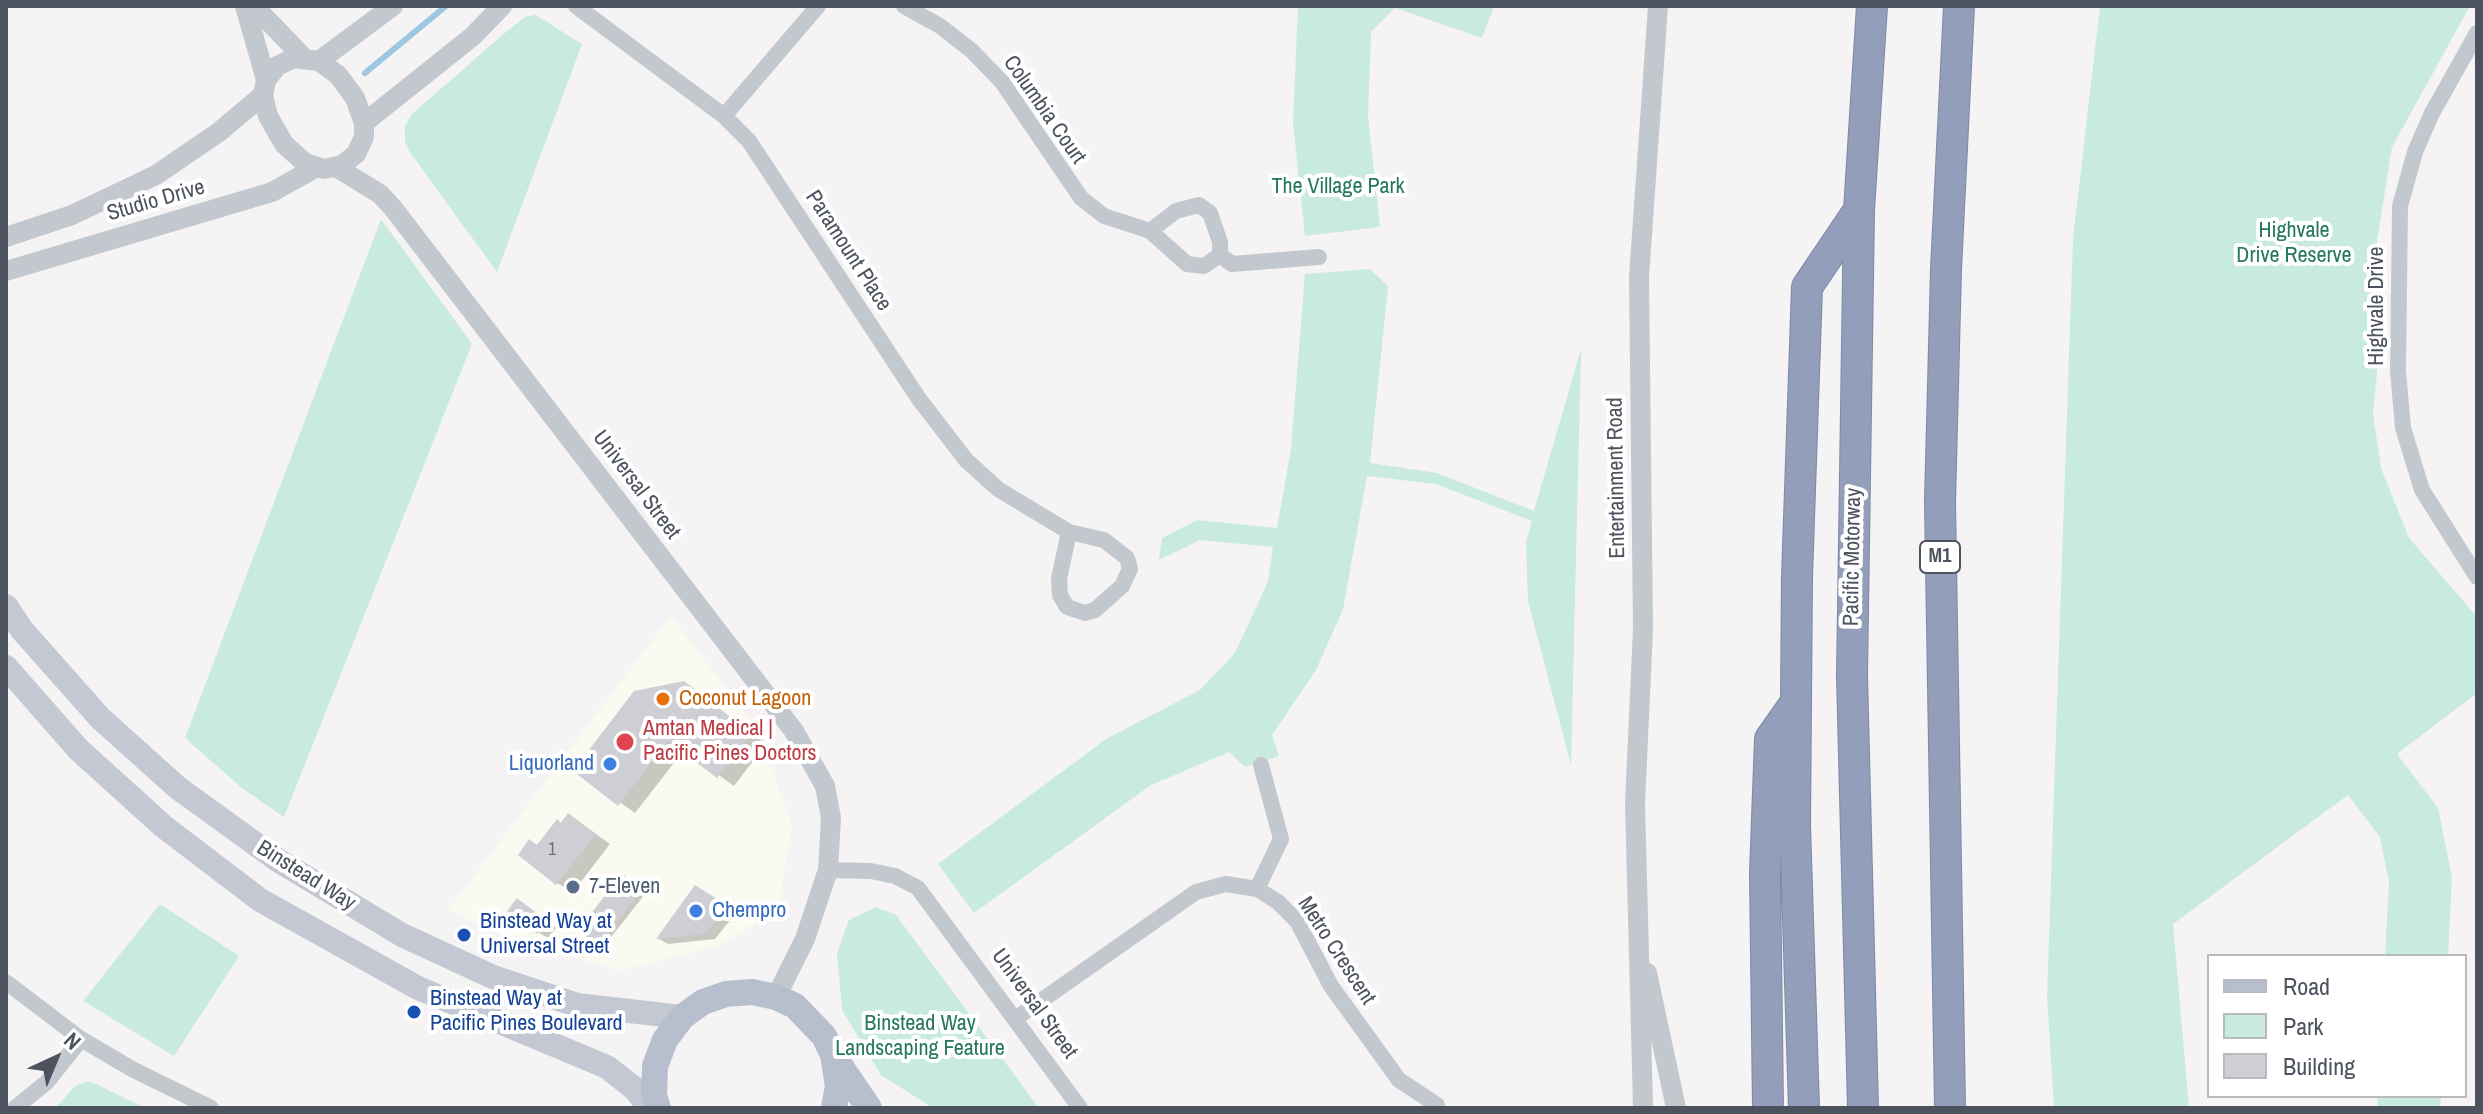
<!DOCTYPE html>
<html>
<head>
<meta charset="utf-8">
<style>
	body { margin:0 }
	#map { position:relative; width:2483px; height:1114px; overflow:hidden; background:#f5f3f3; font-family:"Archivo Narrow",sans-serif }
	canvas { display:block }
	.frame { position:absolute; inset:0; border:8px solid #4d535e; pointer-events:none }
	.legend { position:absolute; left:2207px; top:954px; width:260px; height:144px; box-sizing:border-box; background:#fff; border:2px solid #b8babf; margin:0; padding:10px 14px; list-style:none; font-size:24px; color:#4d535e }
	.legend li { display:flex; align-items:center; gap:16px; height:40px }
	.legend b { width:40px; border:2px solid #b8babf }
	.north { position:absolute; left:16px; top:1018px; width:80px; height:80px; -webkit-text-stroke:6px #fff; paint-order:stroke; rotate:44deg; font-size:22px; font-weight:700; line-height:32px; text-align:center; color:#4d535e }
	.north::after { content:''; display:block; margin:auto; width:28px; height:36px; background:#4d535e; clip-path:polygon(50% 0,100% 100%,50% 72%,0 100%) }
</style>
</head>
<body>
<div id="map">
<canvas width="2483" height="1114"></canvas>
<div class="frame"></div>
<ul class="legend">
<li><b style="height:10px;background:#b7becd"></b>Road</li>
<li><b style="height:22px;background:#c9ebdd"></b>Park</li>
<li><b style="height:22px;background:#cecfd4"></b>Building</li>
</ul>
<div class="north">N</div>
</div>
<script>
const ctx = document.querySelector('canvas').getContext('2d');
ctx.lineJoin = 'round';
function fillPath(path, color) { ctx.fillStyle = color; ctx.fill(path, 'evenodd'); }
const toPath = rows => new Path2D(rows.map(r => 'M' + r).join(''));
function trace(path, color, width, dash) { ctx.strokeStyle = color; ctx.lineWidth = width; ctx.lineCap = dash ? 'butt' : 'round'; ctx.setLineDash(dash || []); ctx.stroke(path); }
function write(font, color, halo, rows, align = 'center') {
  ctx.font = font + ' "Archivo Narrow",sans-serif'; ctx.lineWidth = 8; ctx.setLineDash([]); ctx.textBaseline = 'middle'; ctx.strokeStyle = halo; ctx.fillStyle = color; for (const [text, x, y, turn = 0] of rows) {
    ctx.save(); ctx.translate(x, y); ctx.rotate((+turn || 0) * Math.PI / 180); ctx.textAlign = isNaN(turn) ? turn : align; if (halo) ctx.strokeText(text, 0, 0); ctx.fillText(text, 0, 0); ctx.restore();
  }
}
fillPath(toPath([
	[671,616,757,729,792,827,778,907,767,918,720,945,618,971,488,930,449,909]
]), '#fbfaf1');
fillPath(toPath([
	[1298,6,1494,6,1482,38,1395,8,1371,32,1368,117,1380,227,1305,236,1293,123],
	[2100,6,2470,6,2392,147,2377,241,2380,340,2373,414,2381,468,2409,538,2477,617,2477,693,2397,754,2438,808,2452,877,2448,956,2385,956,2389,882,2380,837,2348,795,2173,924,2189,1108,2054,1108,2047,997,2073,239],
	[536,15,582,44,497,272,409,151,405,141,405,126,412,114,506,32,525,17],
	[381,219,472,344,284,817,243,789,185,738],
	[1370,269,1388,286,1370,463,1437,473,1534,511,1581,349,1571,765,1528,601,1526,542,1532,521,1436,484,1367,476,1343,609,1316,670,1272,735,1279,756,1245,767,1229,752,1151,785,974,913,938,864,1106,739,1200,690,1235,653,1268,582,1273,547,1200,540,1159,560,1162,538,1197,520,1277,528,1291,449,1305,274],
	[160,904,239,956,174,1056,83,1001],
	[876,907,896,915,1039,1108,933,1108,881,1075,842,1010,837,953,849,920],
	[87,1081,96,1084,145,1108,56,1108,74,1087],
	[2378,1096,2441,1096,2440,1108,2377,1108]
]), '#c9ebdd');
fillPath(toPath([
	[683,683,766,744,734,786,684,750,635,813,576,771],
	[569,815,610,844,573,892,557,883,538,846],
	[627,879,645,894,604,946,599,944],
	[706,893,736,913,715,939,668,944,659,939],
	[527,906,556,928,548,938,538,932]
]), '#0003');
trace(toPath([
	[365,73,446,6]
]), '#9cc6e2', 6);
fillPath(toPath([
	[684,681,751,733,717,778,668,741,618,806,573,771,634,691],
	[568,813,596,834,556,885,518,855,529,839,537,845,557,819,561,823],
	[622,874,642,890,598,946,578,930],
	[695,885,728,906,705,934,656,939],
	[517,898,547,921,537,934,507,911]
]), '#cecfd4');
const motorway = toPath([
	[1768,1108,1765,873,1770,739,1796,702],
	[1804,1108,1795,825,1797,577,1807,287,1859,210],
	[1863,1108,1852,676,1859,210,1872,6],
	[1950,1108,1940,502,1946,269,1959,6]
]);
trace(motorway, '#7d89a6', 32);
trace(toPath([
	[576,6,724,116,749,141,919,399,966,460,998,489,1031,509,1069,532,1104,540,1127,558,1130,569,1122,586,1095,610,1085,613,1067,607,1060,595,1059,579,1069,532],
	[904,6,940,26,972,51,1002,82,1081,198,1104,216,1150,231,1187,264,1204,266,1220,255,1220,242,1210,213,1199,205,1176,211,1150,231],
	[2477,33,2431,115,2415,152,2400,206,2398,371,2403,428,2422,490,2477,577],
	[724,116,818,6],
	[1220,255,1232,264,1319,257],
	[828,870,871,871,895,876,918,888,1080,1108],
	[1257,889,1281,839,1261,765],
	[6,982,81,1039,132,1069,211,1108],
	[1015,1019,1196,892,1226,884,1257,889,1278,902,1297,921,1331,986,1399,1080,1437,1105],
	[15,1108,47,1082,81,1039]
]), '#c3c8cf', 16);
trace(toPath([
	[245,6,266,80],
	[254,6,303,57],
	[294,58,319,61,338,75,355,98,364,123,364,137,356,154,342,165,324,169,305,163,284,144,268,116,263,95,266,80,277,66,294,58],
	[319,61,393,6],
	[364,123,473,36,502,6],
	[336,167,380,194,393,208,794,731,825,786,831,818,828,870,805,939,776,997],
	[6,237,72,215,156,175,219,132,263,95],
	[6,271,272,192,315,168],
	[1647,973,1676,1108],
	[1643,1108,1635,804,1643,629,1639,277,1658,6]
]), '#c3c8cf', 20);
trace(toPath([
	[6,606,22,630,100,718,178,788,279,861,402,935,493,977,577,1005,682,1017],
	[6,667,78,749,163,826,260,900,418,988,607,1067,635,1089,650,1108]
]), '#c4c8d3', 24);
trace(toPath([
	[837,1061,869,1108],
	[658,1108,654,1095,655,1066,665,1040,682,1017,703,1002,726,994,752,992,776,997,795,1006,824,1036,833,1055,838,1086,834,1108]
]), '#b7becd', 26);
trace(motorway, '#929eba', 30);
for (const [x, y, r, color] of [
	[663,699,8,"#e8710a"],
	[625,742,10,"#e0444e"],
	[610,764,8,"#3f7fe0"],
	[573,887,8,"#5c6f8a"],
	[696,911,8,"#3f7fe0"],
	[464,935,8,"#1a4fb4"],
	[414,1012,8,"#1a4fb4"]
]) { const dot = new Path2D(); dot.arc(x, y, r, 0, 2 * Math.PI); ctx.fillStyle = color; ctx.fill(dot); trace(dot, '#fff', 3); }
write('18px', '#6d727c', null, [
	["1",552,850]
]);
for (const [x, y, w] of [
	[1940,557,40]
]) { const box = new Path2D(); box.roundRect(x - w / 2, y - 16, w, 32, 6); ctx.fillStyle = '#fff'; ctx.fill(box); trace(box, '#4d535e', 2); }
write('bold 20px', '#4d535e', null, [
	["M1",1940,557]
]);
write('22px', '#4d535e', '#fff', [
	["Columbia Court",1044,110,55],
	["Studio Drive",156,201,-16],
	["Paramount Place",848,251,57],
	["Highvale Drive",2377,306,-90],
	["Entertainment Road",1617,478,-91],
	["Universal Street",636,485,53],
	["Pacific Motorway",1853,557,-89],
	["Binstead Way",306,876,32],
	["Metro Crescent",1336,951,57],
	["Universal Street",1034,1004,54]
]);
write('22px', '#25785e', '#fff', [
	["The Village Park",1338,187],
	["Highvale",2294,231],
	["Drive Reserve",2294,256],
	["Binstead Way",920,1024],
	["Landscaping Feature",920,1049]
]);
write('22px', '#c56008', '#fff', [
	["Coconut Lagoon",679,699]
], 'left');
write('22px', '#be3a42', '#fff', [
	["Amtan Medical |",643,729],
	["Pacific Pines Doctors",643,754]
], 'left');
write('22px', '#366cbe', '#fff', [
	["Liquorland",594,764],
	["Chempro",712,911,"left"]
], 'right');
write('22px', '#4e5e75', '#fff', [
	["7-Eleven",589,887]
], 'left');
write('22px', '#164399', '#fff', [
	["Binstead Way at",480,922],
	["Universal Street",480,947],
	["Binstead Way at",430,999],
	["Pacific Pines Boulevard",430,1024]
], 'left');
</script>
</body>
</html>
